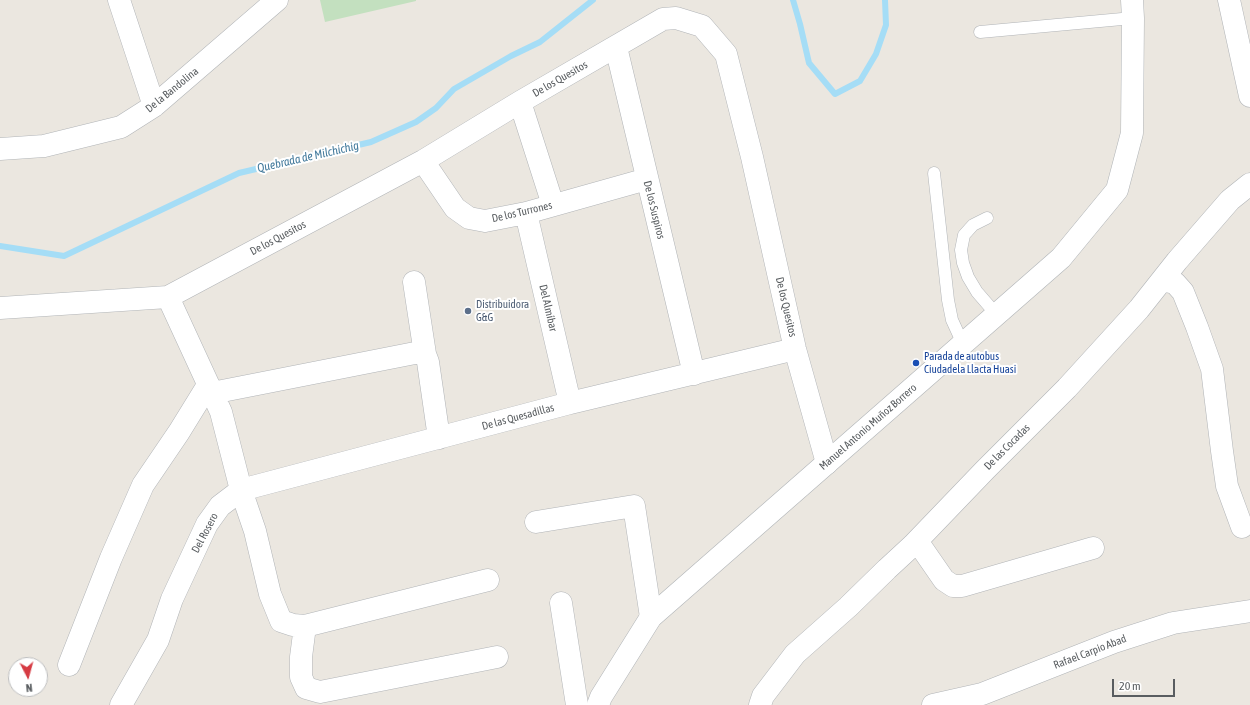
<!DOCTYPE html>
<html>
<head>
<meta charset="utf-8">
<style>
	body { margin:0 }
	#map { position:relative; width:1250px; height:705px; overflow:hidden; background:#ebe7e0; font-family:"Asap Condensed",sans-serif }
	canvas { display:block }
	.north { position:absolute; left:8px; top:657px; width:40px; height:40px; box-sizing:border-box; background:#fff; border:1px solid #bdbebf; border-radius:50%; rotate:174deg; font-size:11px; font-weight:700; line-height:16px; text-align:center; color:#595d60 }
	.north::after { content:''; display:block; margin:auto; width:14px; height:18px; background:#d63b43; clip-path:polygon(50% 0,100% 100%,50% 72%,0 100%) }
	.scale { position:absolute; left:1112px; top:679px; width:63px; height:18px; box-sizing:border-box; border:2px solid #595d60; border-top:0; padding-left:5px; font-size:12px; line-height:14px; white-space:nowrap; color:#595d60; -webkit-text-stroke:3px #fff; paint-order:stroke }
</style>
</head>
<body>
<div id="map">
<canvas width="1250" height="705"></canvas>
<div class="north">N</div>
<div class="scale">20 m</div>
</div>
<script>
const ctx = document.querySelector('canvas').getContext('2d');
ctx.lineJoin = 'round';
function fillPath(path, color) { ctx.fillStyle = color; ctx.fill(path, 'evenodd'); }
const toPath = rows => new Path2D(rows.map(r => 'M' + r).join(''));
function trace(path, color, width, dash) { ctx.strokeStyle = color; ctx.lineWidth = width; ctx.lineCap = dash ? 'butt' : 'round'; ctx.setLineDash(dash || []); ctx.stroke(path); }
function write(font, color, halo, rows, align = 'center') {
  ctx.font = font + ' "Asap Condensed",sans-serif'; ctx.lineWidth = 4; ctx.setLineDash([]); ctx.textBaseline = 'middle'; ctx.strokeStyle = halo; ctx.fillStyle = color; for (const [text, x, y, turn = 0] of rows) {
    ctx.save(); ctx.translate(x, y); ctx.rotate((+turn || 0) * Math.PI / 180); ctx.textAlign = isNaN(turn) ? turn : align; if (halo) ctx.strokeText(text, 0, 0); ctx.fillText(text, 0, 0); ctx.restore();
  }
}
fillPath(toPath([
	[320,0,416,0,416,1,325,22]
]), '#c3e0bf');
trace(toPath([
	[793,0,800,24,809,63,835,94,860,81,876,54,886,25,885,0],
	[0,246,64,256,239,173,371,142,416,122,436,108,454,89,511,56,540,42,593,0]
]), '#a5ddf6', 6);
const lane = toPath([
	[980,32,1133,18],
	[934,173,948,300,952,320,963,344],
	[987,218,973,225,964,235,961,250,963,263,968,277,977,292,996,314]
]);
const street = toPath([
	[119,0,154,106],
	[1229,0,1250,96],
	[616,47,694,374],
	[520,102,553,205],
	[0,149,44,146,121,127,154,106,277,0],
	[423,161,455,208,469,218,485,221,526,213,647,179],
	[526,213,570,403],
	[1162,280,1175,283,1183,292,1197,327,1212,369,1222,451,1227,486,1242,527],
	[414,282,425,354],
	[168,297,221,412,241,490,255,531,270,594,281,621,293,625,305,626,488,580],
	[0,308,168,297,423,161,520,102,663,19,676,18,702,26,726,54,752,157,795,349,827,463],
	[212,393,420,352,425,354,428,362,439,438],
	[536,522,634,506,651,617],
	[917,541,944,580,953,586,962,586,1093,548],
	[561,603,577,705],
	[305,626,301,657,301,677,306,688,320,692,497,657],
	[69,665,111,558,143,485,179,432,208,385],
	[121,705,158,640,172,599,207,524,220,506,241,490,570,403,795,349],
	[760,705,763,696,795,654,848,607,887,569,913,545,985,470,1067,388,1139,309,1177,261,1230,200,1250,184],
	[933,705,982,694,1114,642,1173,623,1250,611]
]);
const secondary = toPath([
	[598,705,601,697,651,617,1061,258,1117,190,1132,133,1133,18,1132,0]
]);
trace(lane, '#b1b4b7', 13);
trace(street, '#b1b4b7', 23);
trace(secondary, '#b0b4b7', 23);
trace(lane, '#fff', 12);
trace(street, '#fff', 22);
trace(secondary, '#fff', 22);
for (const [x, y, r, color] of [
	[468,311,4,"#5c6f8a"],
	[916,363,4,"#1a4fb4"]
]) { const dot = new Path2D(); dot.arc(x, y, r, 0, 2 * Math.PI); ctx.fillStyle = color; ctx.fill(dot); trace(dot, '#fff', 1.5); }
write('11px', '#595d60', '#fff', [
	["De los Quesitos",560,79,-30],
	["De la Bandolina",172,90,-39],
	["De los Suspiros",654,210,76],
	["De los Turrones",522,212,-13],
	["De los Quesitos",278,238,-28],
	["De los Quesitos",786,307,77],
	["Del Almíbar",548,308,77],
	["De las Quesadillas",518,417,-15],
	["Manuel Antonio Muñoz Borrero",868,427,-41],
	["De las Cocadas",1007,447,-45],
	["Del Rosero",205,533,-62],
	["Rafael Carpio Abad",1090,652,-21]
]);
write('11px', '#4e5e75', '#fff', [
	["Distribuidora",476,305],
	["G&G",476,318]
], 'left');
write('11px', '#164399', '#fff', [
	["Parada de autobus",924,357],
	["Ciudadela Llacta Huasi",924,370]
], 'left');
write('italic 12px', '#437a9c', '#fff', [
	["Quebrada de Milchichig",308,157,-13]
]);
</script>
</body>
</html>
